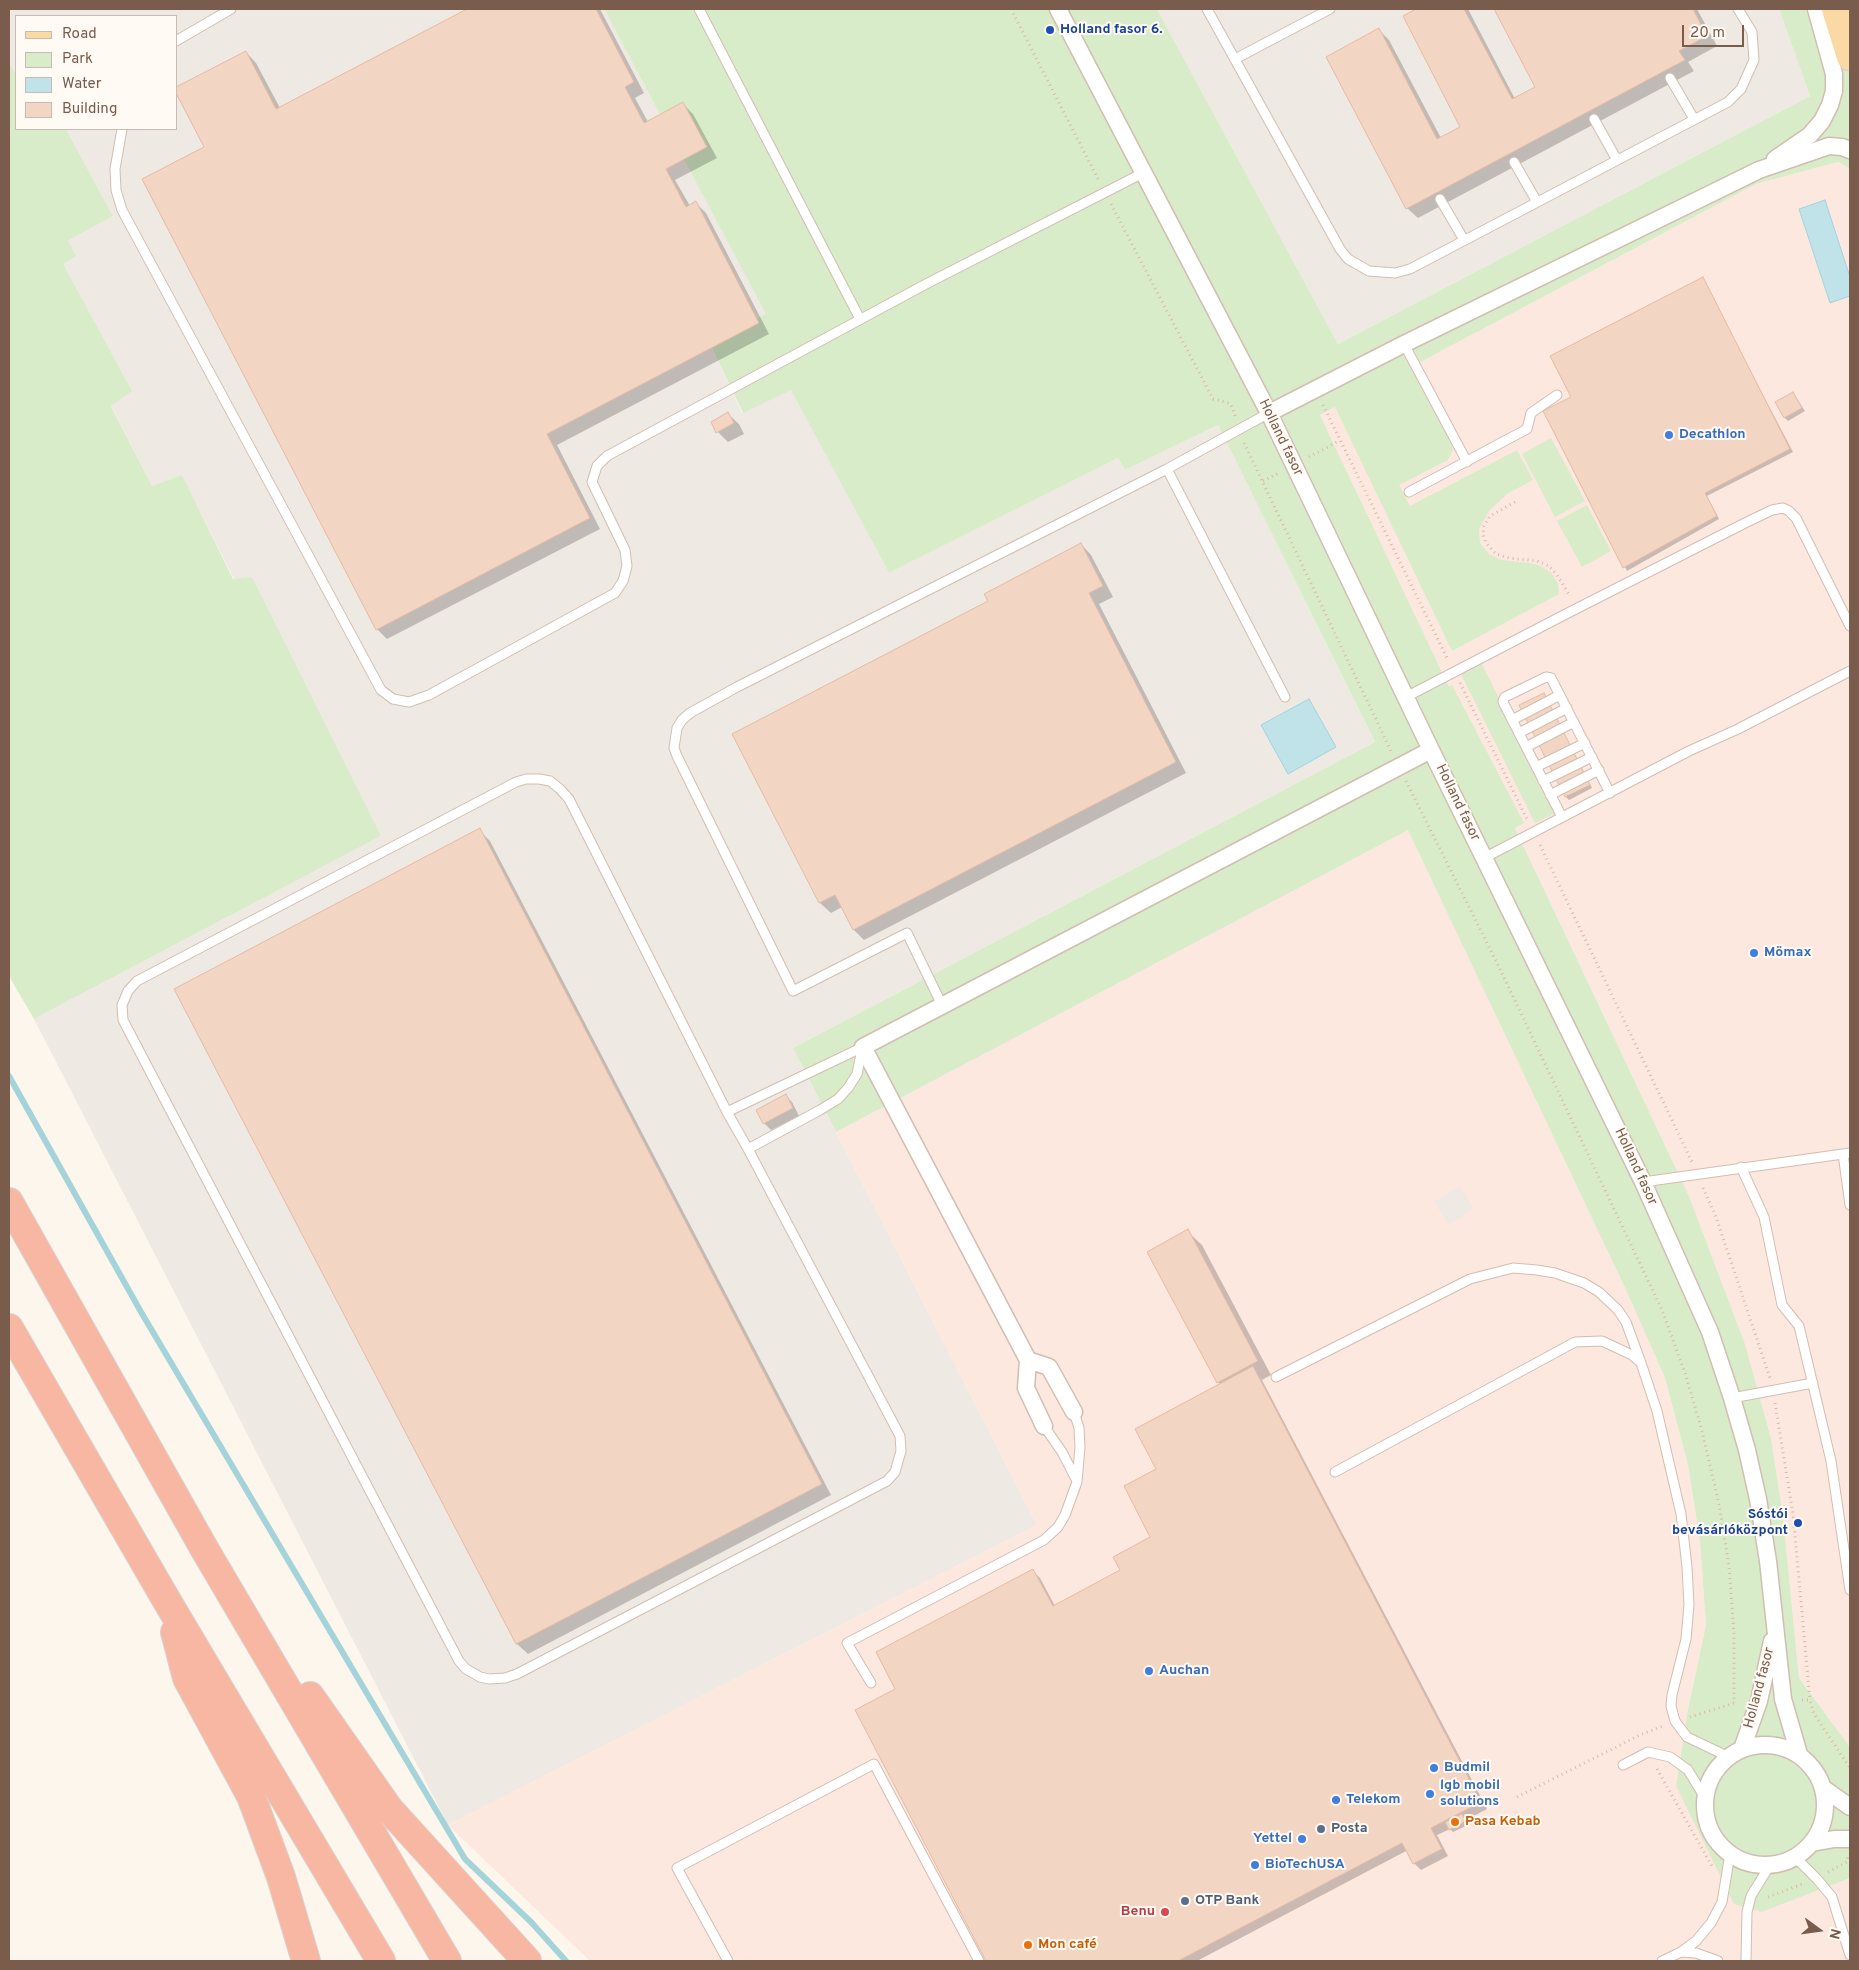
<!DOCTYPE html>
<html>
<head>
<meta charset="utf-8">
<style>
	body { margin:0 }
	#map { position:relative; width:1859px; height:1970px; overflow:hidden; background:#fdf6ec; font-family:Overpass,sans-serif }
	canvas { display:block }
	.frame { position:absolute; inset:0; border:10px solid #7a5c4d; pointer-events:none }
	.legend { position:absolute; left:15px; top:15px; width:162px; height:115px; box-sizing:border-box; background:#fffaf3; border:1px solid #cabbb1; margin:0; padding:6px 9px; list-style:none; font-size:15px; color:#7a5c4d }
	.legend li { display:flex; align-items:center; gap:10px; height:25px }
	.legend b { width:25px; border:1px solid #cabbb1 }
	.north { position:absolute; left:1794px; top:1905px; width:50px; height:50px; -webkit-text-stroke:4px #fffaf3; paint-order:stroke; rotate:104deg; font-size:14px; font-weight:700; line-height:20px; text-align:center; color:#7a5c4d }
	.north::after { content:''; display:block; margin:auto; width:18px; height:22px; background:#7a5c4d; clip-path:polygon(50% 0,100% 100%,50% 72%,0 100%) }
	.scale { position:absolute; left:1682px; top:25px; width:62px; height:22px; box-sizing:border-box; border:2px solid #7a5c4d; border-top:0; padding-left:6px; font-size:15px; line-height:18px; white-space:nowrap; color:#7a5c4d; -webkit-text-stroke:4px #fffaf3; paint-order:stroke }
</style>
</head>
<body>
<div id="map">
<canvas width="1859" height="1970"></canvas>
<div class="frame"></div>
<ul class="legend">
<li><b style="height:6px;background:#fbd9a5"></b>Road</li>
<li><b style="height:14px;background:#d8ecc9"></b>Park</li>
<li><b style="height:14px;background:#bfe3e8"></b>Water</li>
<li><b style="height:14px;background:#f3d5c3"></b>Building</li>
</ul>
<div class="north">N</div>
<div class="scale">20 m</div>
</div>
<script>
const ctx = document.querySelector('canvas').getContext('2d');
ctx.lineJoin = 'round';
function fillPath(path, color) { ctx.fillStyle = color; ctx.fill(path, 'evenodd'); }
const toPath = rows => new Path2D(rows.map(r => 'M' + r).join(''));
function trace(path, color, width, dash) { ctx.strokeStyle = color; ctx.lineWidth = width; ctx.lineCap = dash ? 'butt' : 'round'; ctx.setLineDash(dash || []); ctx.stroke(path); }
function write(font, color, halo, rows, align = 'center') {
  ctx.font = font + ' Overpass,sans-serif'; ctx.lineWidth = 4; ctx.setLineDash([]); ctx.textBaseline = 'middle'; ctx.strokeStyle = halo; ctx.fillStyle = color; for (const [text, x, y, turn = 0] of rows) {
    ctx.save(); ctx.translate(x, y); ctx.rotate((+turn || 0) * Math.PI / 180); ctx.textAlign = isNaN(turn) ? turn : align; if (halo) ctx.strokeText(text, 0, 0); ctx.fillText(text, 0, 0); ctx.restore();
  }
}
fillPath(toPath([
	[1838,162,1850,169,1850,1747,1799,1678,1783,1516,1771,1438,1745,1344,1689,1196,1320,415,1756,184],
	[1408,829,1626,1290,1665,1378,1688,1465,1700,1542,1706,1625,1688,1709,1676,1786,1762,1912,1850,1878,1850,1961,590,1961,448,1825,1037,1525,836,1132]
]), '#fde8e0');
fillPath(toPath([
	[9,9,604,9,767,315,708,340,742,413,791,389,889,573,1118,458,1125,470,1218,425,1375,742,793,1048,1037,1525,448,1825,34,1019,381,836,234,579,182,476,152,486,111,405,132,391,62,264,68,241,113,216,66,129,176,129,176,16,16,16,16,75,9,62],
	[1157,9,1779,9,1810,96,1338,344],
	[1460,1186,1474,1209,1449,1225,1434,1202]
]), '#efe9e4');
fillPath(toPath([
	[604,9,1157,9,1338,344,1810,96,1779,9,1850,9,1850,169,1838,162,1756,184,1411,367,1415,371,1452,443,1453,450,1448,460,1399,485,1410,506,1517,450,1533,480,1507,494,1489,511,1479,529,1480,543,1489,554,1501,560,1530,563,1540,566,1552,573,1558,584,1559,594,1452,651,1335,407,1320,415,1449,687,1452,685,1524,823,1515,828,1689,1196,1745,1344,1771,1438,1783,1516,1799,1678,1850,1747,1850,1878,1762,1912,1734,1904,1676,1786,1688,1709,1706,1625,1700,1542,1688,1465,1665,1378,1626,1290,1408,830,836,1132,793,1048,1375,742,1218,425,1125,470,1118,458,889,573,791,390,743,413,708,340,766,314],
	[9,62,16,75,16,129,66,129,113,216,68,241,76,256,63,264,132,391,111,406,152,486,182,475,233,579,252,577,381,836,34,1019,9,976],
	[1551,438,1585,501,1555,517,1522,454],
	[1587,505,1611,551,1582,567,1557,521],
	[1482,664,1556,813,1535,823,1461,674]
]), '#d8ecc9');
const water = toPath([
	[1825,200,1850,277,1850,296,1830,303,1799,209,1825,200],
	[1309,699,1336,747,1288,774,1261,725,1309,699]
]);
fillPath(water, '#bfe3e8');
trace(water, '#a5d3da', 1);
fillPath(toPath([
	[470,9,600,9,644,93,635,98,648,122,683,104,693,114,717,158,675,180,690,206,696,203,706,213,769,334,557,445,600,529,387,639,377,629,206,147,246,52,256,63,280,108],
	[1419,9,1468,9,1515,99,1536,87,1495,9,1697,9,1717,46,1688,62,1694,71,1418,218,1407,208,1379,30,1389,40,1441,138,1461,127,1405,16],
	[1702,279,1793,452,1707,496,1719,519,1627,571,1544,412,1573,397],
	[1793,393,1805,411,1788,421,1785,418],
	[728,414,739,424,744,434,728,442,718,432],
	[1081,544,1091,555,1113,597,1099,604,1186,773,864,940,854,930,842,907,831,913,820,903,734,735,989,602],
	[1544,694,1592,788,1569,800,1566,797],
	[479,830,490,841,831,1495,528,1654,517,1644,176,989],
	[786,1096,792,1102,799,1116,771,1130,764,1123],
	[1187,1231,1202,1245,1271,1375,1262,1380,1487,1809,1466,1820,1468,1825,1453,1832,1450,1829,1437,1835,1448,1856,1421,1870,1414,1863,1408,1850,1197,1961,988,1961,856,1710,897,1689,1033,1571,1040,1578,1055,1606,1122,1571,1152,1537,1158,1469,1221,1385,1218,1382]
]), '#0003');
trace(toPath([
	[9,1076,141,1312,465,1859,531,1922,566,1961]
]), '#a5d3da', 6);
const building = toPath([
	[467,9,596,9,634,82,625,87,644,123,683,102,707,147,666,169,686,207,696,201,759,323,547,434,590,518,376,630,142,179,204,147,176,93,176,87,246,51,276,109,467,9],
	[1416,9,1464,9,1512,99,1535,87,1494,9,1693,9,1707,36,1679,51,1685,60,1406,209,1326,57,1379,28,1437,139,1460,127,1403,16,1416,9],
	[1703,277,1790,449,1705,493,1717,516,1623,568,1543,411,1571,397,1550,356,1703,277],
	[1793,392,1802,408,1784,418,1775,402,1793,392],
	[728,412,734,423,716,433,711,422,728,412],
	[1081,543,1103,586,1089,593,1176,762,853,930,835,895,819,903,732,734,988,601,984,594,1081,543],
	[1544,693,1590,785,1565,797,1519,705,1544,693],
	[480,828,822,1484,516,1644,174,989,480,828],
	[786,1094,793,1108,763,1124,756,1110,786,1094],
	[1188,1229,1258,1361,1217,1383,1147,1252,1188,1229],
	[1253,1366,1481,1802,1431,1828,1442,1849,1428,1856,1413,1864,1402,1843,1178,1961,986,1961,855,1710,895,1689,876,1652,1033,1569,1053,1606,1120,1570,1113,1557,1150,1537,1124,1486,1156,1469,1135,1429,1253,1366],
	[1462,1814,1466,1821,1449,1830,1445,1822,1462,1814]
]);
fillPath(building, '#f3d5c3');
trace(building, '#e6bba3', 1);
const lane = toPath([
	[699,9,860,319],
	[1207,9,1340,249,1348,259,1369,271,1395,273,1410,269,1728,102,1741,89,1754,60,1752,32,1738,9],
	[176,41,231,9],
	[1235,59,1330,9],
	[1670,78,1694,119],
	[1594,119,1617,160],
	[122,129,115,169,116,190,122,210,381,690,393,699,409,702,429,695,615,593,623,581,627,566,625,550,592,482,597,466,607,456,926,284,1143,173],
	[1514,162,1537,202],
	[1440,199,1464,240],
	[1404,344,1467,462],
	[1167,469,1285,697],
	[1409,492,1527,429,1531,413,1557,395],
	[1406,697,1564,615,1745,523,1772,510,1783,508,1789,511,1796,518,1850,626],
	[1512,720,1560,695],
	[1519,733,1567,708],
	[1526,747,1574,722],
	[1536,767,1585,743],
	[526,779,539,779,550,781,560,789,569,799,727,1112,748,1149,900,1436,901,1451,895,1472,887,1481,517,1674,505,1678,489,1679,480,1677,466,1669,459,1661,123,1020,122,1005,128,991,137,981,516,782,526,779],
	[1543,781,1592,757],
	[1550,795,1599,770],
	[1562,817,1504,704,1503,701,1505,697,1546,677,1551,678,1610,793],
	[1484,858,1689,751,1738,729,1850,671],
	[942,1005,907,933,793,991,677,756,674,748,677,728,682,720,690,713,737,687,1167,469,1269,413],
	[727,1112,863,1047],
	[748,1149,820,1110,838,1099,848,1088,857,1074,862,1049],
	[1843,1154,1850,1205],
	[1741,1167,1764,1217,1782,1305,1799,1326,1831,1461,1850,1590],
	[1643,1182,1850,1153],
	[1276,1377,1470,1279,1513,1268,1537,1270,1555,1273,1584,1283,1599,1292,1618,1310,1626,1322,1641,1363],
	[1732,1398,1813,1383],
	[1044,1426,1062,1452,1077,1481],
	[1335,1472,1575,1342,1602,1341,1632,1355,1641,1363,1657,1411,1681,1514,1687,1567,1689,1605,1686,1639,1672,1695,1671,1706,1675,1721,1687,1737,1729,1757],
	[871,1683,847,1643,1044,1540,1058,1527,1065,1515,1077,1482,1080,1447,1079,1428,1074,1412],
	[1623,1765,1648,1752,1670,1757,1688,1770,1705,1798],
	[1795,1857,1817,1879,1832,1897,1850,1955],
	[1681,1952,1696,1953,1718,1961],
	[728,1961,677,1868,874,1764,979,1961],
	[1662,1961,1681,1952,1696,1941,1711,1923,1722,1902,1730,1854],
	[1746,1961,1747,1912,1751,1896,1770,1865]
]);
const street = toPath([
	[1058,9,1269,413,1431,750,1643,1182,1710,1332,1732,1398,1747,1450,1758,1499,1768,1561,1783,1699,1799,1754],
	[1775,159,1810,135,1822,121,1830,105,1834,91,1834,74,1816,9],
	[1269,413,1404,344,1759,170,1829,146,1842,147,1850,150],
	[1028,1360,1049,1367,1074,1412],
	[1044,1426,1026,1388,1028,1360,863,1047,1431,750],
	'1705 1805a60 60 0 1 1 120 0a60 60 0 1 1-120 0Z',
	[1742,1749,1759,1701,1772,1641],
	[1823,1788,1850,1807],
	[1812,1843,1834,1839,1850,1839]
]);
const primary = toPath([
	[1835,9,1850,57]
]);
const highway = toPath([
	[9,1202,205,1550,447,1961],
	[9,1328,167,1601,381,1961],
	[175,1632,187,1678,251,1796,281,1877,306,1961],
	[310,1696,389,1809,527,1961]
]);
trace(lane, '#d1beb0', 11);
trace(street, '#d1beb0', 19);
trace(primary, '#dad1cd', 29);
trace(highway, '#dad1cd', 30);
trace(toPath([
	[1011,9,1099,181],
	[1111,204,1213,399,1229,403,1232,407,1235,416],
	[1323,405,1448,660],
	[1244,443,1391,751],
	[1309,457,1339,441],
	[1263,481,1279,473],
	[1515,502,1490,516,1484,526,1483,535,1486,543,1496,554,1509,558,1537,561,1549,566,1557,575,1570,596],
	[1460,683,1527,819],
	[1406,781,1498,965,1662,1310,1685,1373,1701,1427,1719,1504,1729,1566,1734,1633,1734,1703],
	[1540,845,1692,1162],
	[1703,1188,1716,1217,1770,1378],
	[1775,1403,1793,1514,1810,1700],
	[1802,1700,1810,1700,1814,1714,1850,1768],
	[1690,1717,1734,1703],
	[1657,1769,1713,1868],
	[1517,1797,1640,1735,1663,1726],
	[1828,1872,1847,1862,1848,1857],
	[1768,1897,1802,1884]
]), '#d9b8a5', 3, [1, 4]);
trace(lane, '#fff', 9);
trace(street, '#fff', 16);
trace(primary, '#fbd9a5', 26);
trace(highway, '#f7b7a3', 28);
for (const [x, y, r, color] of [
	[1050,30,5,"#1a4fb4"],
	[1669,435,5,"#3f7fe0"],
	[1754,953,5,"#3f7fe0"],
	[1798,1523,5,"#1a4fb4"],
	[1149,1671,5,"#3f7fe0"],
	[1434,1768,5,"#3f7fe0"],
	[1430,1794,5,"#3f7fe0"],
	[1336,1800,5,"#3f7fe0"],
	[1455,1822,5,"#e8710a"],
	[1321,1829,5,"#5c6f8a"],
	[1302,1839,5,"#3f7fe0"],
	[1255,1865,5,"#3f7fe0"],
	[1185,1901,5,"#5c6f8a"],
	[1165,1912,5,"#e0444e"],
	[1028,1945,5,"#e8710a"]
]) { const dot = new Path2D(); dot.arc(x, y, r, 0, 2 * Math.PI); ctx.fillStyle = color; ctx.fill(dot); trace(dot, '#fffaf3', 2); }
write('bold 14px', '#164399', '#fffaf3', [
	["Holland fasor 6.",1060,30],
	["Sóstói",1788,1515,"right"],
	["bevásárlóközpont",1788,1531,"right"]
], 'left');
write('bold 14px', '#366cbe', '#fffaf3', [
	["Decathlon",1679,435],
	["Mömax",1764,953],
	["Auchan",1159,1671],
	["Budmil",1444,1768],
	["lgb mobil",1440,1786],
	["solutions",1440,1802],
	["Telekom",1346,1800],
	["Yettel",1292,1839,"right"],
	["BioTechUSA",1265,1865]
], 'left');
write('14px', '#7a5c4d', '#fffaf3', [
	["Holland fasor",1280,438,64],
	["Holland fasor",1457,803,64],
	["Holland fasor",1635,1167,65],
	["Holland fasor",1760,1688,-75]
]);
write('bold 14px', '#c56008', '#fffaf3', [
	["Pasa Kebab",1465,1822],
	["Mon café",1038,1945]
], 'left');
write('bold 14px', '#4e5e75', '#fffaf3', [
	["Posta",1331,1829],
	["OTP Bank",1195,1901]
], 'left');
write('bold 14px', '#be3a42', '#fffaf3', [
	["Benu",1155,1912]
], 'right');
</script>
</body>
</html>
